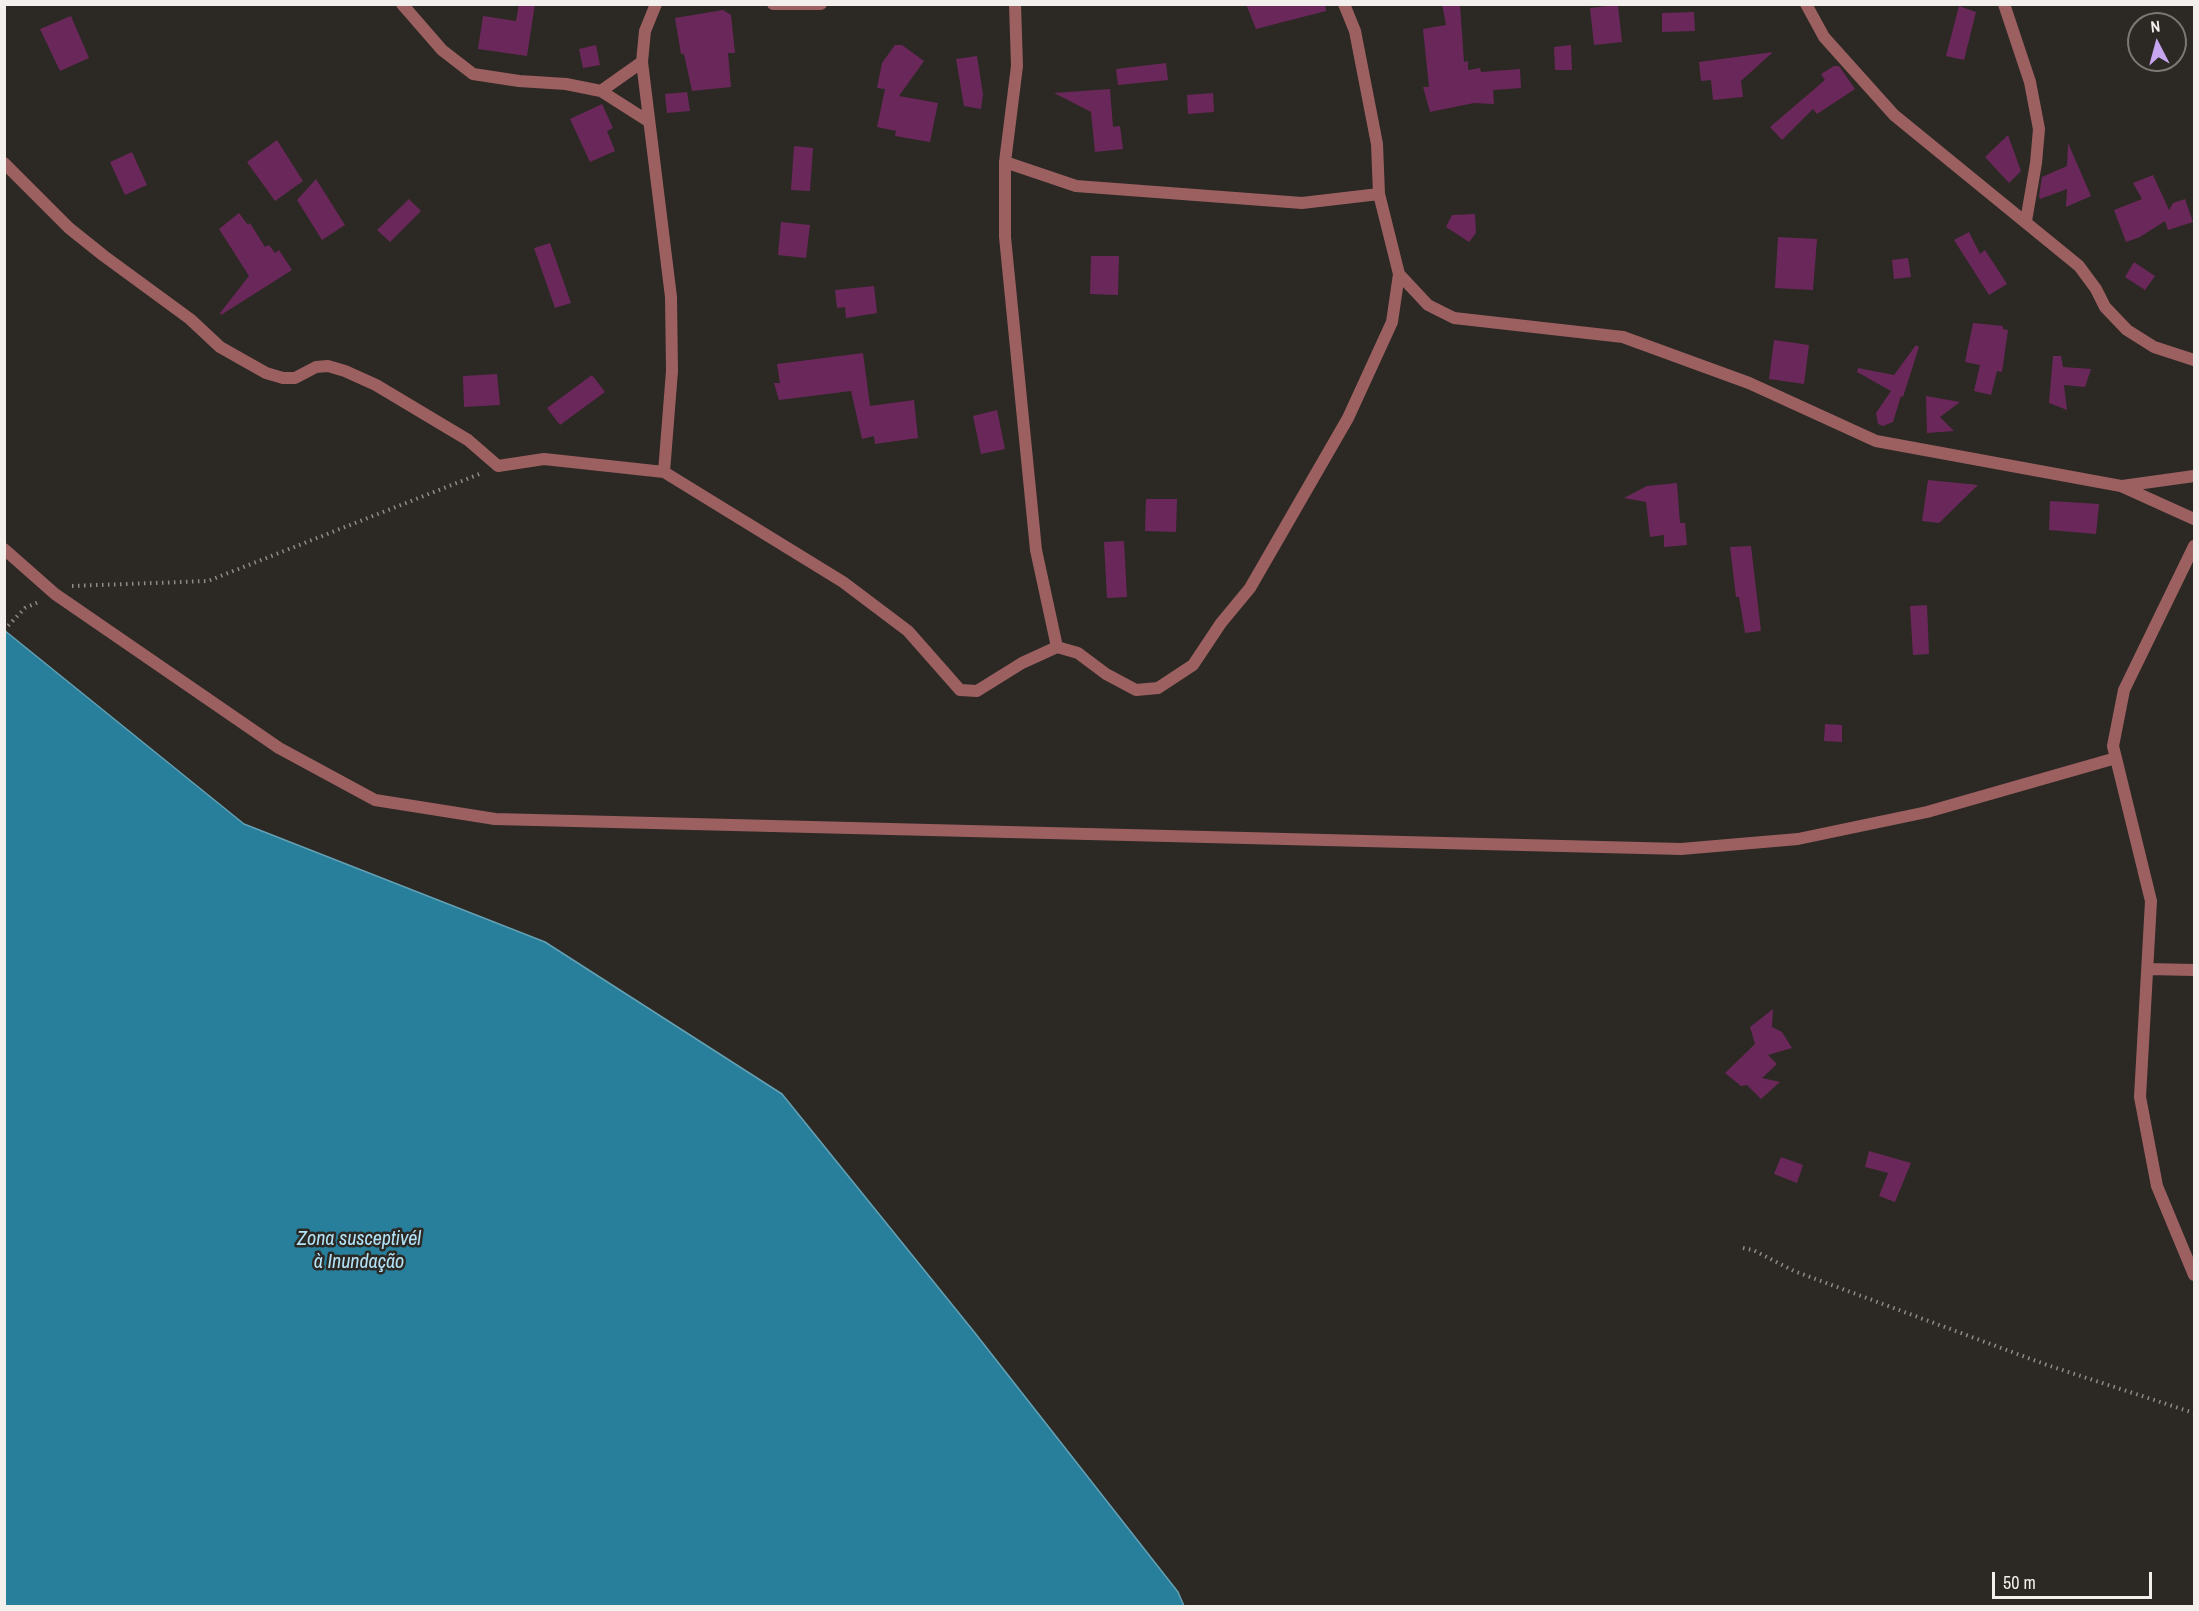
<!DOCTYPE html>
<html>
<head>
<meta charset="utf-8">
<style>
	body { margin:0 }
	#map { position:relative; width:2199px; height:1611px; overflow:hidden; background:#2c2824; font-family:"Archivo Narrow",sans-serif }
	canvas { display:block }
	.frame { position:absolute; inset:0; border:6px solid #f2efec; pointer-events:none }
	.north { position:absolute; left:2127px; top:12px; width:60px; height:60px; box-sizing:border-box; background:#2c2824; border:2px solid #7b7874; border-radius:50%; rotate:354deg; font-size:16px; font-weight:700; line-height:24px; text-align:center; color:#f2efec }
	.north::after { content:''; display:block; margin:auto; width:21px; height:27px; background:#c8a6ef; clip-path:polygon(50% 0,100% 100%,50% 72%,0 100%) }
	.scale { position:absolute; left:1992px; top:1572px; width:160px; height:27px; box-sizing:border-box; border:3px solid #f2efec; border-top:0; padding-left:8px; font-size:18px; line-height:21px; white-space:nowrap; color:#f2efec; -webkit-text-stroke:4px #2c2824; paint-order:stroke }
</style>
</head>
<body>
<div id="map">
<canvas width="2199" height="1611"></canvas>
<div class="frame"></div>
<div class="north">N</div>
<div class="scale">50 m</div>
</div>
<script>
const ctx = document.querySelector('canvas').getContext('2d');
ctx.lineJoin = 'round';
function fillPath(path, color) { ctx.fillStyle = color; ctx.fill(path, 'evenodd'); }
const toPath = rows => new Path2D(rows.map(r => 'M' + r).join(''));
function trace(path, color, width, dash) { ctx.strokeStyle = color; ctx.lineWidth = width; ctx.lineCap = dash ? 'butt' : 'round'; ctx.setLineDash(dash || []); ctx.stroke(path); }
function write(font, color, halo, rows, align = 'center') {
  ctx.font = font + ' "Archivo Narrow",sans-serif'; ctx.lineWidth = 5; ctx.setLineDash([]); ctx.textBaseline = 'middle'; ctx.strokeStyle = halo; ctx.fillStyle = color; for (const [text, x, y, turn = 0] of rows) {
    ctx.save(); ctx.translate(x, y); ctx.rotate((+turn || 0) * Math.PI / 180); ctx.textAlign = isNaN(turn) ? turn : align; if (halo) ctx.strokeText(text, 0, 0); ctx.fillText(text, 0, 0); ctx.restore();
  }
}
const water = toPath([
	[4,630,244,824,545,942,782,1094,975,1333,1178,1592,1184,1606,5,1606,4,630]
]);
fillPath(water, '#277f9c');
trace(water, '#64a1b4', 1.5);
fillPath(toPath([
	[519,4,535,4,527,56,478,49,483,16,516,21],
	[1246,4,1325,4,1326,11,1256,29],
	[1442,4,1460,4,1464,62,1468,61,1468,70,1480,68,1481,72,1520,69,1521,88,1493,90,1494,104,1474,103,1430,112,1423,87,1429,87,1423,29,1446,25],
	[1618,5,1622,42,1594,45,1590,8],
	[1959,6,1976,12,1964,60,1946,56],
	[723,10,731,15,735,53,728,53,731,87,692,91,684,54,681,54,675,18],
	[1694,12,1695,31,1662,32,1662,13],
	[71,16,89,58,60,71,40,29],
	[596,45,600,65,583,68,579,49],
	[895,45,902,45,924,61,899,96,938,103,930,142,895,136,896,131,877,127,885,89,877,88,882,63],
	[1571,45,1572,70,1555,70,1554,47],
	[1773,52,1741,81,1743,97,1713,100,1711,80,1701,81,1699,62],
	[977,56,983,94,981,109,964,106,956,59],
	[1166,63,1168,80,1118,85,1116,69],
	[1834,66,1839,66,1855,89,1817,114,1813,109,1782,140,1770,127,1825,80,1821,74],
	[1110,89,1113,127,1120,126,1123,149,1095,152,1091,112,1054,93],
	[687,92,690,111,667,113,665,94],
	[1213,93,1214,112,1188,114,1187,95],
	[602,104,613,128,607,131,615,151,590,162,570,119],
	[2008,135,2021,171,2009,183,1985,157],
	[277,140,303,181,275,201,247,162],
	[2068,143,2091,196,2066,207,2067,189,2040,199,2039,196,2042,177,2067,166],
	[794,146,813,148,810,191,791,190],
	[132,152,147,185,125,195,110,162],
	[2153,175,2169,210,2173,203,2185,199,2193,222,2168,230,2165,221,2140,237,2126,242,2114,210,2142,199,2133,183],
	[316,179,345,225,322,240,297,200],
	[409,199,421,211,390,242,377,230],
	[239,213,248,225,250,223,265,247,269,245,275,253,279,250,292,270,221,315,220,313,249,276,219,229],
	[1475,214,1476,233,1469,242,1446,227,1452,215],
	[781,222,810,225,806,258,778,255],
	[1969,232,1980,254,1985,250,2007,284,1989,295,1954,240],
	[1778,237,1817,239,1813,290,1775,288],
	[550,243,571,303,555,308,534,248],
	[1091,256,1119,256,1118,295,1090,294],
	[1908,258,1911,277,1894,279,1892,260],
	[2134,262,2155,276,2145,290,2125,277],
	[874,286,877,313,846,318,845,307,837,308,835,290],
	[1973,323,2003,326,2003,329,2008,330,2002,372,1997,371,1991,395,1974,391,1980,365,1965,362],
	[1774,340,1809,345,1804,384,1769,379],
	[1916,345,1919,347,1903,397,1901,396,1893,422,1883,426,1878,424,1876,413,1891,391,1857,372,1858,368,1894,375],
	[863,353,870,406,914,400,918,438,875,444,874,436,862,439,851,391,779,400,774,383,780,383,777,364],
	[2053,356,2061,356,2063,367,2091,369,2085,387,2064,385,2067,410,2049,403],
	[497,374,500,405,464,407,463,376],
	[592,375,605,392,560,425,547,408],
	[1926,396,1960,402,1940,417,1954,431,1927,433],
	[997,410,1005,449,981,454,973,416],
	[1928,480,1978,485,1939,523,1922,521],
	[1677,483,1680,523,1685,523,1687,545,1664,547,1664,535,1650,537,1646,502,1624,498,1647,486],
	[1146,499,1177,499,1176,532,1145,531],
	[2050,501,2099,504,2096,534,2049,530],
	[1124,541,1127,597,1107,598,1104,542],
	[1751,546,1761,631,1745,633,1739,597,1736,597,1730,547],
	[1927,605,1929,654,1913,655,1910,606],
	[1825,724,1842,725,1842,742,1824,741],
	[1773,1009,1772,1027,1782,1032,1792,1048,1768,1055,1777,1064,1762,1078,1780,1082,1761,1099,1747,1085,1741,1086,1725,1073,1755,1044,1750,1027],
	[1869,1151,1911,1163,1895,1202,1879,1196,1888,1173,1865,1167],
	[1781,1157,1803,1165,1797,1183,1774,1174]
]), '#6a285a');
trace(toPath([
	[72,586,208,581,482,473],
	[4,630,25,608,41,601],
	[1743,1248,1753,1250,1794,1271,2047,1365,2194,1413]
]), '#8f8b88', 4, [1.5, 4.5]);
trace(toPath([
	[402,4,442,50,473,74,519,81,566,84,601,91,648,121],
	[656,4,645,31,642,62,671,297,672,371,664,472],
	[773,4,821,4],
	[1015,4,1017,66,1005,162,1005,237,1036,550,1057,647],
	[1806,4,1824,37,1894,115,2079,266,2096,289,2105,307,2127,330,2154,347,2194,360],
	[2004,4,2030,82,2039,129,2036,163,2026,221],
	[601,91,642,62],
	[1005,162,1076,186,1302,203,1379,194],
	[4,163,69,228,104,256,190,319,220,347,266,373,283,378,295,378,316,367,328,366,345,371,376,385,468,440,498,466,544,459,664,472,843,582,908,631,960,690,977,691,1022,663,1057,647,1078,653,1106,674,1136,690,1158,688,1193,665,1221,623,1250,588,1348,418,1392,322,1399,274,1379,194,1377,144,1355,31,1344,4],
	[1399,274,1428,305,1454,318,1623,337,1749,383,1876,441,2121,486,2194,519],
	[2122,486,2194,476],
	[2194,546,2124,690,2113,746,2151,901,2140,1097,2157,1186,2194,1275],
	[4,549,55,594,279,748,375,800,495,819,1681,849,1798,839,1927,812,2116,758],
	[2148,969,2194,970]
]), '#9c6061', 12);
write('italic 20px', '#b2e3f7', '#2c2824', [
	["Zona susceptivél",359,1240],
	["à Inundação",359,1263]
]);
</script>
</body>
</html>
